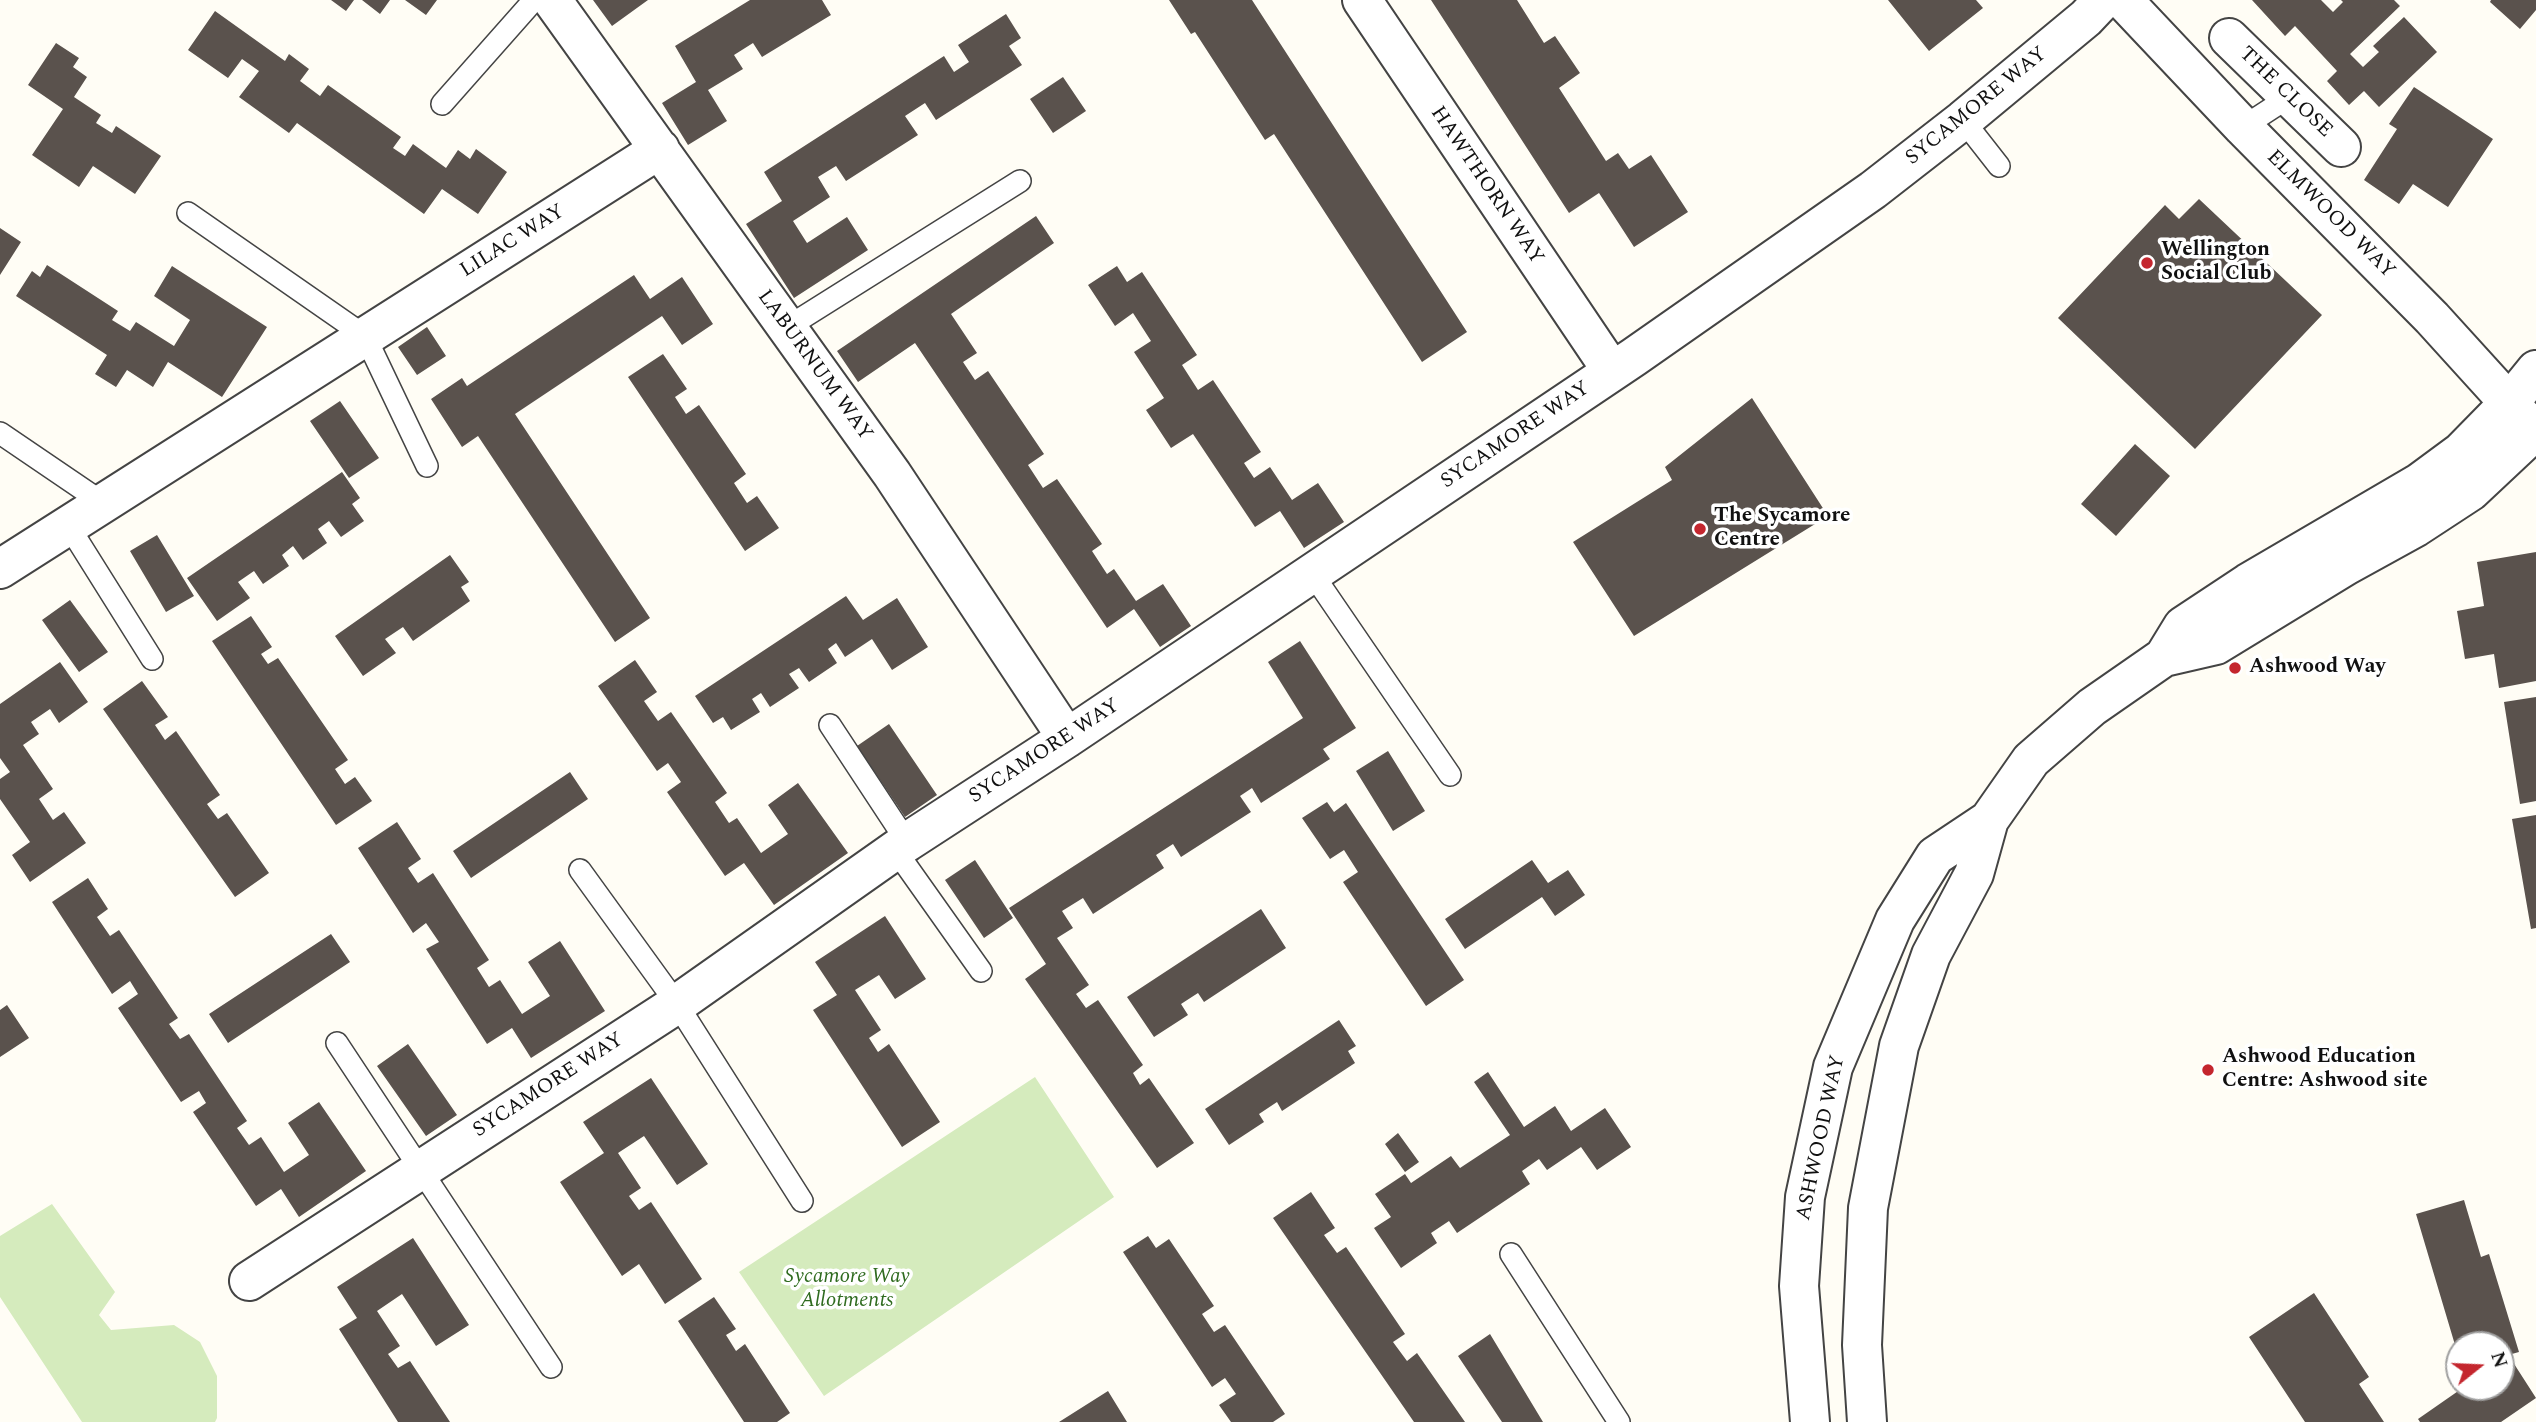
<!DOCTYPE html>
<html>
<head>
<meta charset="utf-8">
<style>
	body { margin:0 }
	#map { position:relative; width:2536px; height:1422px; overflow:hidden; background:#fffdf5; font-family:Spectral,serif }
	canvas { display:block }
	.north { position:absolute; left:2445px; top:1331px; width:70px; height:70px; box-sizing:border-box; background:#fff; border:2px solid #a0a0a0; border-radius:50%; rotate:72deg; font-size:19px; font-weight:700; line-height:28px; text-align:center; color:#111 }
	.north::after { content:''; display:block; margin:auto; width:24px; height:32px; background:#c4262e; clip-path:polygon(50% 0,100% 100%,50% 72%,0 100%) }
</style>
</head>
<body>
<div id="map">
<canvas width="2536" height="1422"></canvas>
<div class="north">N</div>
</div>
<script>
const ctx = document.querySelector('canvas').getContext('2d');
ctx.lineJoin = 'round';
function fillPath(path, color) { ctx.fillStyle = color; ctx.fill(path, 'evenodd'); }
const toPath = rows => new Path2D(rows.map(r => 'M' + r).join(''));
function trace(path, color, width, dash) { ctx.strokeStyle = color; ctx.lineWidth = width; ctx.lineCap = dash ? 'butt' : 'round'; ctx.setLineDash(dash || []); ctx.stroke(path); }
function write(font, color, halo, rows, align = 'center') {
  ctx.font = font + ' Spectral,serif'; ctx.lineWidth = 7; ctx.setLineDash([]); ctx.textBaseline = 'middle'; ctx.strokeStyle = halo; ctx.fillStyle = color; for (const [text, x, y, turn = 0] of rows) {
    ctx.save(); ctx.translate(x, y); ctx.rotate((+turn || 0) * Math.PI / 180); ctx.textAlign = isNaN(turn) ? turn : align; if (halo) ctx.strokeText(text, 0, 0); ctx.fillText(text, 0, 0); ctx.restore();
  }
}
fillPath(toPath([
	[1035,1077,1114,1197,824,1396,739,1272],
	[52,1204,115,1292,99,1315,111,1330,174,1325,200,1342,217,1376,217,1418,215,1422,82,1422,0,1297,0,1236]
]), '#d5ebbd');
fillPath(toPath([
	[331,0,354,0,346,11],
	[362,0,390,0,380,14],
	[405,0,437,0,426,15],
	[593,0,648,0,612,26],
	[750,0,822,0,831,15,762,57,753,43,734,55,743,69,708,90,727,121,688,145,662,103,696,82,675,46],
	[1169,0,1252,0,1467,332,1422,362,1274,134,1265,140,1195,32,1191,34],
	[1431,0,1517,0,1544,43,1555,36,1580,73,1559,88,1606,161,1618,153,1629,169,1651,155,1688,212,1634,247,1599,193,1569,213],
	[1888,0,1976,0,1983,8,1929,51],
	[2252,0,2321,0,2333,12,2343,2,2341,0,2394,0,2400,6,2350,54,2363,67,2379,52,2373,46,2404,17,2437,52,2379,107,2364,91,2349,105,2327,81,2337,71,2295,26,2285,36],
	[2491,0,2536,0,2536,10,2520,29,2490,2],
	[215,11,285,61,289,54,309,69,300,81,320,96,328,85,401,137,393,148,405,156,413,144,446,168,458,150,470,159,476,149,507,172,478,214,442,189,424,214,297,123,289,133,239,97,259,71,242,59,228,78,188,50],
	[1006,14,1021,38,1009,46,1022,65,936,120,925,103,905,116,918,135,846,181,836,166,818,177,830,197,793,221,807,243,847,217,868,250,794,298,746,224,782,201,764,172,944,56,954,72,969,62,958,45],
	[56,43,79,58,73,67,87,77,74,97,101,115,96,123,112,133,116,126,161,156,135,194,93,166,79,187,32,155,63,109,28,85],
	[1063,77,1086,111,1053,133,1030,99],
	[2414,87,2493,139,2448,207,2413,184,2399,204,2364,180,2397,129,2389,124],
	[2199,199,2322,315,2195,449,2058,318,2165,205,2179,219],
	[1036,216,1054,243,951,314,977,353,963,362,975,380,988,371,1044,454,1028,465,1043,488,1057,479,1102,544,1092,551,1107,574,1114,569,1136,601,1163,584,1191,626,1160,647,1134,609,1107,628,915,343,858,382,837,351],
	[0,228,21,242,0,275],
	[47,265,118,311,112,320,130,331,136,322,174,346,190,320,154,296,172,266,267,327,222,397,168,362,153,387,127,370,116,387,95,374,107,355,16,296,32,271,40,277],
	[1117,266,1127,282,1142,272,1197,355,1182,365,1198,390,1213,380,1261,452,1244,463,1254,478,1270,467,1292,500,1318,483,1344,522,1304,548,1280,511,1255,527,1193,434,1171,448,1146,410,1164,398,1134,352,1151,341,1133,313,1115,326,1088,285],
	[634,275,650,299,682,277,713,324,682,345,662,316,515,414,650,618,615,642,478,436,462,447,431,399,462,378,467,386],
	[427,327,446,356,417,375,398,347],
	[663,354,687,389,675,397,686,414,699,405,746,474,734,483,747,503,757,496,779,528,745,551,628,377],
	[1752,398,1828,516,1634,636,1573,542,1672,480,1665,467],
	[340,401,379,458,349,478,310,421],
	[2135,444,2170,476,2116,536,2081,504],
	[342,472,360,498,352,504,364,521,341,537,329,521,318,529,327,543,303,560,293,546,282,555,289,566,263,584,254,571,238,582,250,598,217,621,187,578],
	[157,535,194,596,166,612,130,551],
	[2536,552,2536,681,2499,688,2494,654,2465,659,2457,611,2484,606,2477,562],
	[450,555,469,582,461,587,470,601,413,641,403,627,385,639,396,653,363,676,335,636],
	[846,596,863,620,897,598,928,647,892,670,872,639,845,657,836,643,828,649,837,663,809,682,799,668,789,674,799,688,770,707,761,693,752,699,760,712,731,730,723,717,713,723,695,696],
	[70,600,108,652,79,672,42,620],
	[251,616,272,647,261,654,268,664,278,658,348,760,335,769,345,784,355,777,372,801,336,825,212,641],
	[1300,641,1356,728,1323,749,1330,759,1261,803,1252,788,1240,796,1251,812,1181,857,1173,844,1156,855,1164,868,1093,914,1083,898,1062,911,1073,928,1057,938,1089,985,1076,994,1086,1008,1098,1000,1143,1065,1133,1073,1140,1085,1149,1078,1194,1143,1157,1168,1025,979,1046,964,1009,908,1303,718,1268,662],
	[635,660,657,692,644,701,658,721,671,712,727,793,715,802,729,823,737,818,761,853,788,834,768,805,798,783,848,853,774,905,744,863,725,876,667,792,681,782,668,763,657,771,598,686],
	[60,662,88,702,59,723,50,709,31,722,39,734,23,745,53,789,39,799,53,820,64,812,86,843,30,882,12,855,30,842,0,799,0,779,10,772,0,758,0,704],
	[142,681,168,717,155,725,165,740,176,731,220,795,207,804,218,819,227,813,269,873,235,897,103,709],
	[2536,697,2536,801,2520,804,2504,702],
	[889,724,937,795,905,817,857,746],
	[1388,751,1425,811,1393,831,1356,771],
	[570,772,588,799,471,878,453,851],
	[1327,802,1334,812,1346,803,1464,980,1426,1006,1343,882,1358,872,1344,850,1330,859,1302,818],
	[2536,815,2536,928,2531,929,2512,819],
	[397,822,421,859,408,868,418,883,433,873,489,960,477,968,489,987,500,980,522,1014,550,996,528,962,560,941,605,1011,531,1058,512,1028,487,1044,426,949,439,942,426,923,413,933,358,848],
	[975,860,1013,918,984,938,945,880],
	[1532,860,1548,883,1568,870,1585,895,1555,916,1542,897,1465,949,1445,919],
	[88,878,108,909,97,917,110,936,119,930,178,1018,169,1024,180,1039,189,1034,247,1121,237,1128,249,1145,261,1137,284,1172,309,1155,288,1123,319,1102,366,1171,299,1217,281,1189,256,1206,193,1112,206,1103,199,1091,181,1102,118,1008,138,994,130,981,112,994,52,902],
	[1261,909,1286,948,1204,1002,1198,993,1181,1004,1188,1015,1154,1037,1127,997],
	[885,916,926,979,895,999,879,975,855,990,881,1030,869,1038,878,1052,889,1044,940,1122,902,1147,813,1010,837,995,815,962],
	[331,934,350,962,228,1043,209,1014],
	[7,1005,29,1038,0,1057,0,1010],
	[1339,1020,1356,1046,1348,1051,1355,1063,1282,1111,1277,1102,1259,1114,1264,1122,1229,1145,1205,1109],
	[408,1044,457,1115,426,1136,377,1066],
	[1488,1072,1524,1127,1555,1106,1571,1131,1605,1108,1631,1147,1597,1170,1581,1147,1547,1170,1539,1159,1522,1171,1530,1184,1457,1233,1449,1221,1431,1233,1437,1243,1401,1268,1374,1228,1391,1217,1375,1194,1405,1174,1411,1183,1451,1156,1460,1168,1510,1135,1474,1082],
	[651,1078,708,1164,677,1185,644,1136,618,1153,641,1188,629,1196,639,1210,651,1202,702,1279,665,1304,639,1264,622,1276,560,1182,604,1153,583,1122],
	[1398,1133,1419,1162,1405,1172,1385,1144],
	[1311,1192,1335,1228,1324,1235,1337,1253,1346,1247,1405,1334,1393,1342,1407,1361,1417,1353,1465,1422,1414,1422,1273,1218],
	[2464,1200,2481,1257,2489,1254,2519,1352,2501,1357,2501,1345,2459,1345,2458,1355,2416,1214],
	[1148,1236,1156,1248,1169,1239,1214,1306,1202,1314,1214,1332,1225,1325,1285,1414,1273,1422,1231,1422,1219,1405,1236,1394,1225,1378,1212,1387,1123,1252],
	[413,1238,469,1325,436,1346,402,1294,377,1311,400,1346,388,1354,398,1368,410,1361,450,1422,398,1422,339,1329,357,1318,337,1287],
	[2314,1293,2369,1377,2359,1384,2384,1422,2305,1422,2249,1337],
	[714,1297,736,1329,726,1335,736,1351,745,1344,790,1413,777,1422,744,1422,678,1321],
	[1490,1334,1543,1422,1502,1422,1458,1356],
	[2509,1356,2536,1398,2501,1422,2420,1422,2418,1419,2464,1387,2501,1387,2501,1361],
	[1108,1391,1127,1422,1059,1422]
]), '#5a524d');
const service = toPath([
	[442,104,534,0],
	[1963,120,1999,166],
	[2243,127,2289,97],
	[188,213,365,336,427,466],
	[786,328,1020,181],
	[0,433,103,503],
	[68,525,152,659],
	[1312,573,1450,775],
	[830,725,907,842],
	[896,851,981,971],
	[580,870,677,1004,802,1201],
	[337,1043,551,1367],
	[1511,1254,1619,1422]
]);
const minor = toPath([
	[552,0,892,474,1067,738],
	[1362,0,1612,371],
	[2123,0,2243,127,2432,318,2530,426],
	[2229,38,2341,147],
	[0,569,660,149],
	[249,1281,677,1004,907,842,1067,738,1634,357,1873,190,1963,120,2086,18,2103,0]
]);
const tertiary = toPath([
	[2164,657,2216,645,2347,565,2416,527,2471,491,2536,430],
	[1810,1422,1799,1286,1805,1197,1833,1067,1895,920,1935,856,1989,820],
	[1867,1422,1862,1345,1868,1208,1899,1046,1931,955,1974,874,1989,820,2031,760,2092,707,2164,657,2183,626,2248,583,2419,483,2461,452,2510,402,2536,370]
]);
trace(service, '#444', 24);
trace(minor, '#444', 42);
trace(tertiary, '#444', 42);
trace(service, '#fff', 21);
trace(minor, '#fff', 38);
trace(tertiary, '#fff', 38);
for (const [x, y, r, color] of [
	[2147,263,7,"#c4262e"],
	[1700,529,7,"#c4262e"],
	[2235,668,7,"#c4262e"],
	[2208,1070,7,"#c4262e"]
]) { const dot = new Path2D(); dot.arc(x, y, r, 0, 2 * Math.PI); ctx.fillStyle = color; ctx.fill(dot); trace(dot, '#fff', 2.5); }
write('21px', '#111', '#fff', [
	["THE CLOSE",2285,93,44],
	["SYCAMORE WAY",1977,107,-39],
	["HAWTHORN WAY",1486,186,56],
	["ELMWOOD WAY",2330,215,45],
	["LILAC WAY",513,242,-32],
	["LABURNUM WAY",814,366,54],
	["SYCAMORE WAY",1516,436,-34],
	["SYCAMORE WAY",1045,752,-33],
	["SYCAMORE WAY",549,1086,-33],
	["ASHWOOD WAY",1822,1138,-78]
]);
write('bold 21px', '#111', '#fff', [
	["Wellington",2161,251],
	["Social Club",2161,275],
	["The Sycamore",1714,517],
	["Centre",1714,541],
	["Ashwood Way",2249,668],
	["Ashwood Education",2222,1058],
	["Centre: Ashwood site",2222,1082]
], 'left');
write('italic 21px', '#2f6b1f', '#fff', [
	["Sycamore Way",847,1278],
	["Allotments",847,1302]
]);
</script>
</body>
</html>
